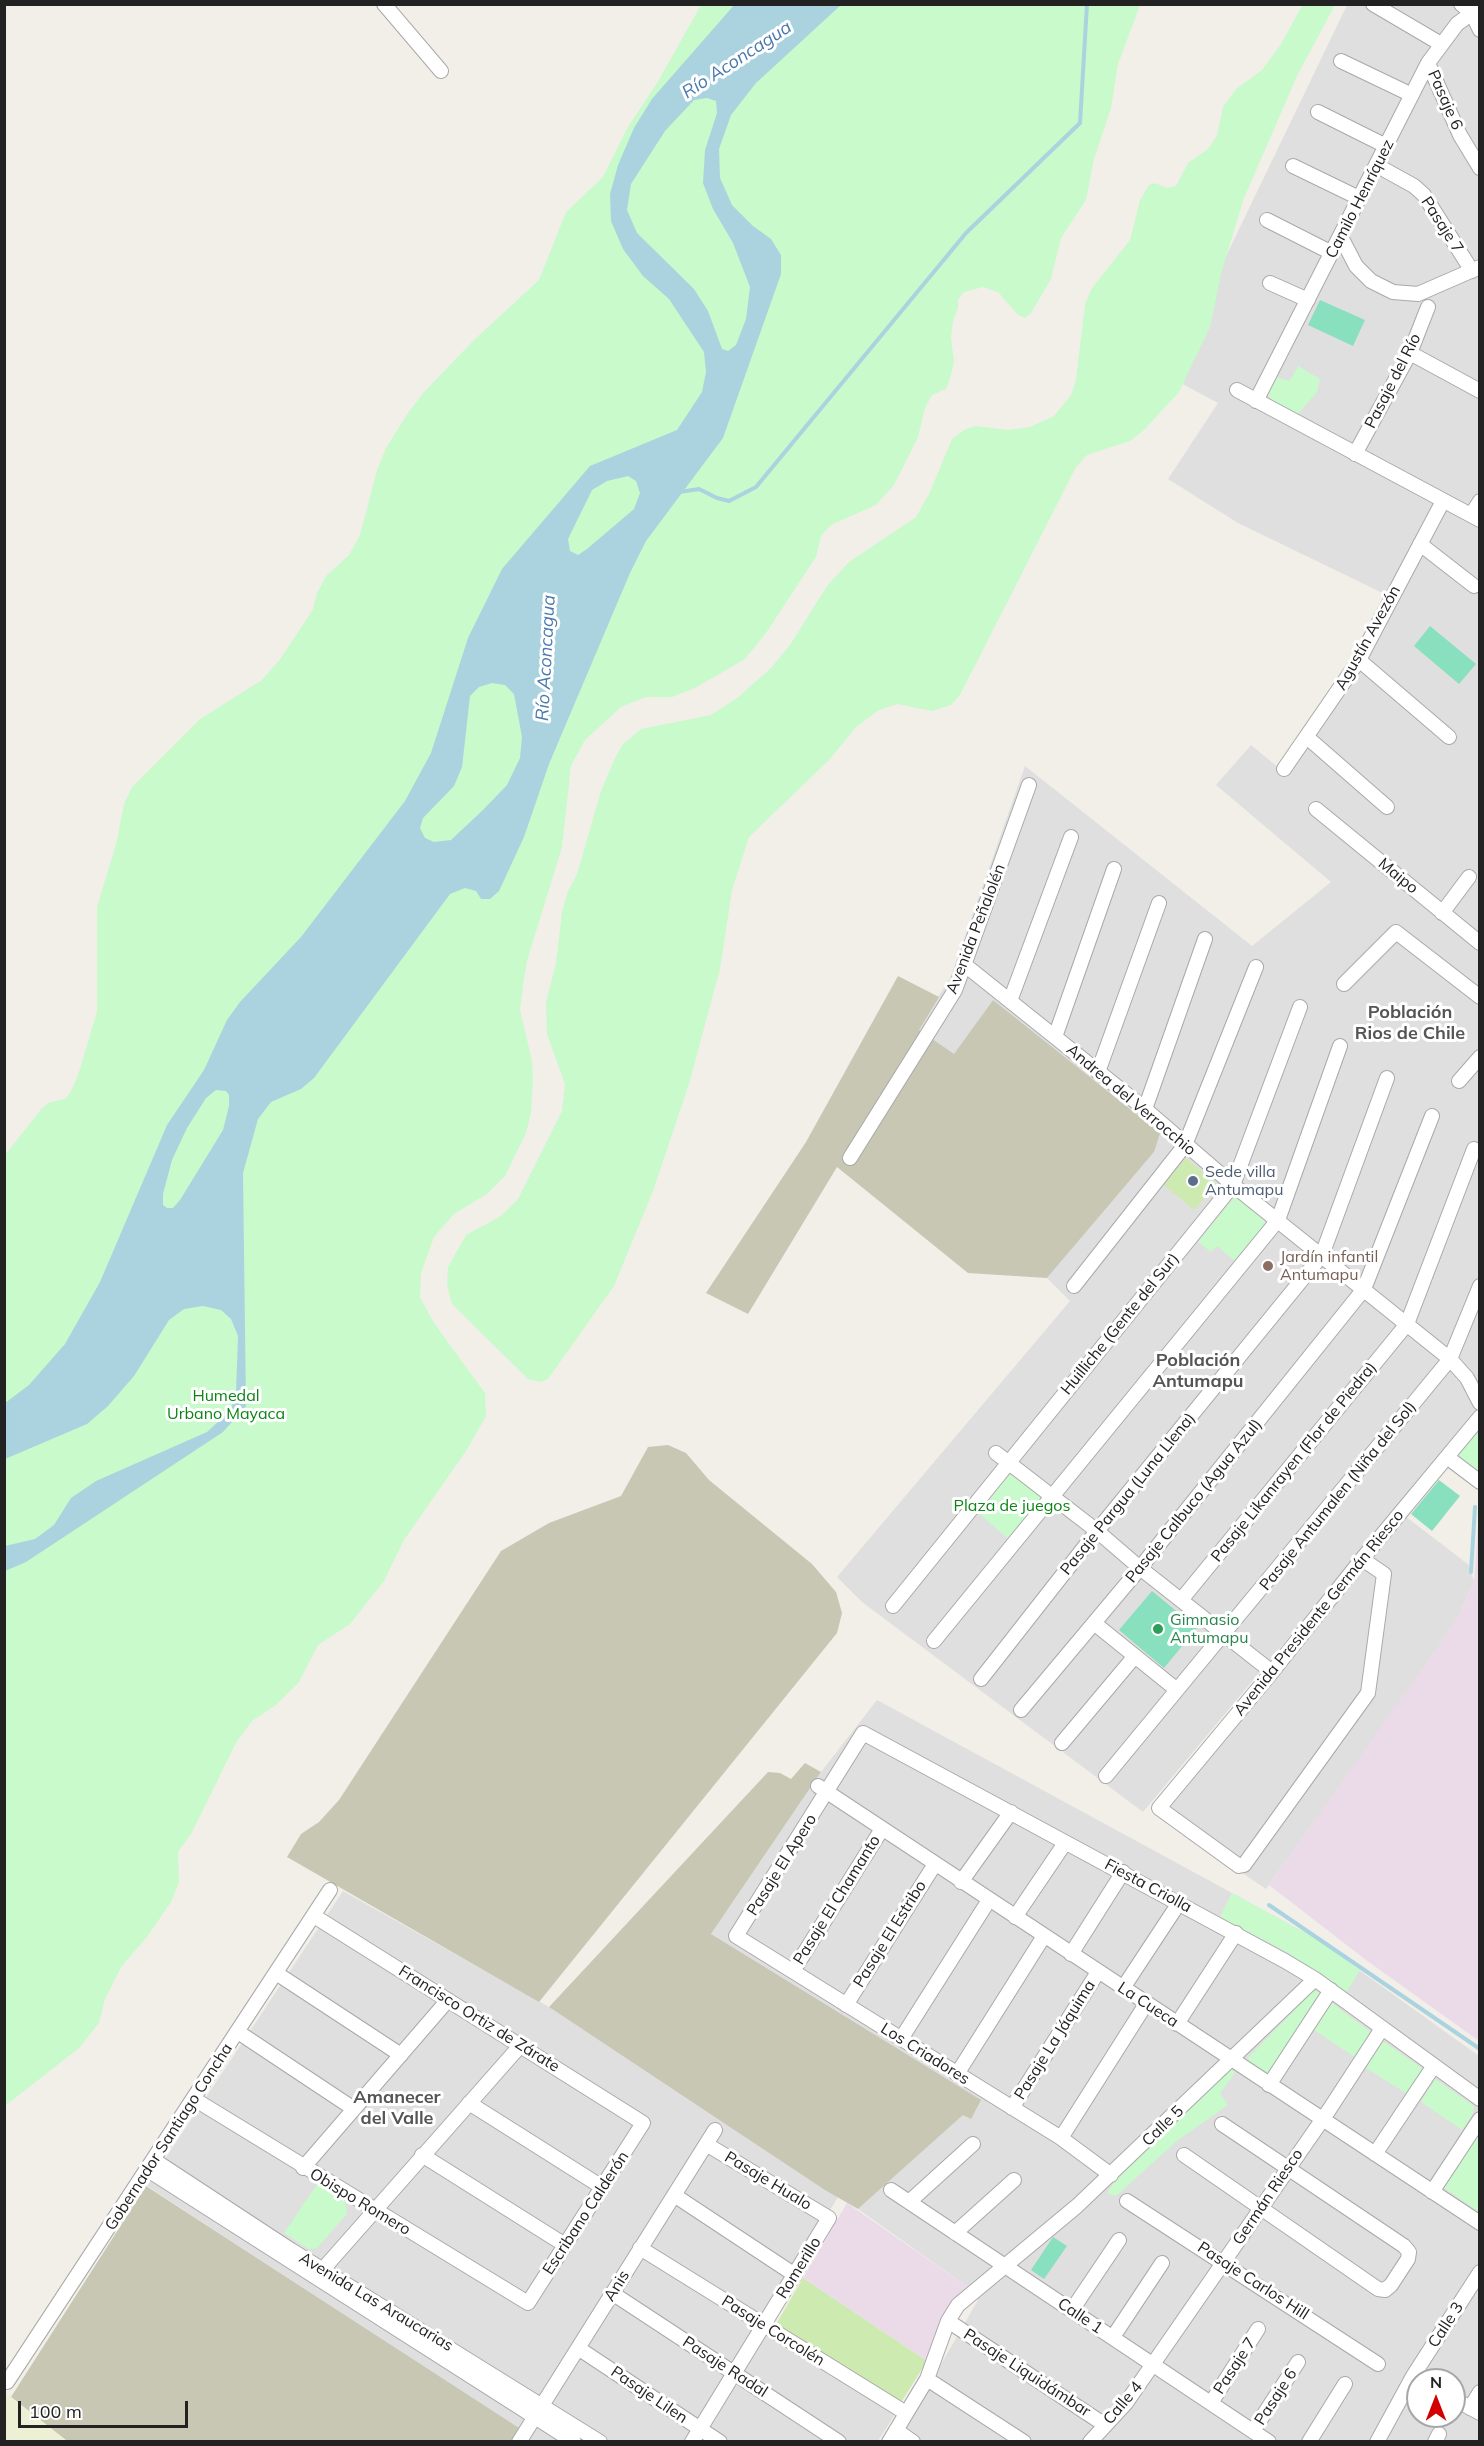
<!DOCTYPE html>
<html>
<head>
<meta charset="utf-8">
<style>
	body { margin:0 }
	#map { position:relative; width:1484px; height:2446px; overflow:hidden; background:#f2efe9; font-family:Mulish,sans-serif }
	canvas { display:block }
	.frame { position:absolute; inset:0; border:6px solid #222; pointer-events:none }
	.north { position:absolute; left:1406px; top:2368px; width:60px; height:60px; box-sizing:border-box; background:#fff; border:2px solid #a7a7a7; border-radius:50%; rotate:0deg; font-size:16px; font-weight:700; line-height:24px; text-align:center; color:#222 }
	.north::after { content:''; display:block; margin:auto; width:21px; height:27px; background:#d40000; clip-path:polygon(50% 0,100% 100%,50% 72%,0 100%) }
	.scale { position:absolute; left:18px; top:2401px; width:170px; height:27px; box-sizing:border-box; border:3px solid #222; border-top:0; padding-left:8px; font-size:18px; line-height:21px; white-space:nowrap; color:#222; -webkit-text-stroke:4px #fff; paint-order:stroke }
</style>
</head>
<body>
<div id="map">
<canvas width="1484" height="2446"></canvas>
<div class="frame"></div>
<div class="north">N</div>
<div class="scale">100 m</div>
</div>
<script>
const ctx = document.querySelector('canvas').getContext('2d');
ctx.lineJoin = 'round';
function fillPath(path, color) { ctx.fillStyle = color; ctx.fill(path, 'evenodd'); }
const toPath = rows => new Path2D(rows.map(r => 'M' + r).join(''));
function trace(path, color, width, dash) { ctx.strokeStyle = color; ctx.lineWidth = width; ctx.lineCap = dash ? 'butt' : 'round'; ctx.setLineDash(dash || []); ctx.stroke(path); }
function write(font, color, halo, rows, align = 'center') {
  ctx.font = font + ' Mulish,sans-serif'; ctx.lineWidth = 6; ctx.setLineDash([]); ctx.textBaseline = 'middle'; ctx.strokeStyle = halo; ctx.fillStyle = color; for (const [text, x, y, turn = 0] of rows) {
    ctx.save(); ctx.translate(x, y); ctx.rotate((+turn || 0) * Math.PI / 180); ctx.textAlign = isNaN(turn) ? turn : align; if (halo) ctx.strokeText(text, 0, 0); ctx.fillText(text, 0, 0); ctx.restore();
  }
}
fillPath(toPath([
	[1347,5,1479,5,1480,1380,1476,1413,1143,1812,862,1602,837,1577,1070,1301,1047,1278,1154,1152,993,1000,954,1055,918,1030,951,976,1025,766,1252,946,1331,882,1216,785,1251,745,1285,773,1395,599,1238,523,1168,479,1218,403,1175,380,1216,277],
	[1405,1516,1469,1565,1474,1581,1458,1618,1419,1676,1266,1889,1155,1814],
	[877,1700,1313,1937,1479,2056,1479,2441,897,2441,978,2300,969,2288,858,2209,964,2114,971,2119,711,1934,821,1772],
	[1418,2380,1454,2380,1454,2416,1418,2416],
	[343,1891,549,2007,838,2197,760,2327,897,2411,878,2441,511,2441,519,2429,147,2186]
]), '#e0dfdf');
fillPath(toPath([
	[1479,1511,1480,2041,1479,2041,1366,1960,1269,1885,1458,1618,1474,1581],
	[847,2203,969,2288,959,2295,943,2315,927,2361,803,2278]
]), '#ebdbe8');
fillPath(toPath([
	[898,976,939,997,919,1030,954,1054,993,1000,1160,1133,1154,1152,1047,1278,968,1273,837,1167,748,1314,706,1293,806,1142],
	[668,1445,686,1453,709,1480,812,1564,836,1592,842,1613,837,1633,539,2002,287,1857,301,1834,319,1822,339,1800,501,1551,549,1523,621,1496,648,1447],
	[805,1763,821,1772,711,1934,981,2100,971,2119,963,2115,858,2209,825,2190,549,2007,768,1772,780,1773,791,1779],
	[146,2186,519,2428,511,2441,67,2441,11,2397]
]), '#c7c7b4');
fillPath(toPath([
	[5,2393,11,2397,67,2441,5,2441]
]), '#eef0d5');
fillPath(toPath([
	[1186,1158,1217,1184,1194,1210,1163,1184],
	[803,2278,927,2361,900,2404,775,2326]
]), '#cdebb0');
fillPath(toPath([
	[1303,4,1335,5,1298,74,1244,198,1222,270,1210,327,1179,392,1144,430,1130,441,1087,455,1076,467,960,695,951,705,932,711,897,704,879,710,855,728,830,759,749,837,732,890,720,969,689,1084,653,1191,614,1286,548,1379,541,1382,528,1379,452,1304,447,1285,448,1267,466,1235,501,1216,518,1199,562,1111,565,1084,547,1034,546,1002,556,963,562,912,568,891,577,874,601,791,615,758,623,744,641,729,711,715,737,698,771,668,790,645,827,586,849,562,916,517,929,494,952,439,964,430,975,426,1008,430,1030,427,1054,416,1071,395,1076,380,1085,304,1092,288,1130,240,1140,200,1149,185,1155,183,1167,188,1176,186,1188,163,1208,149,1217,135,1223,107,1236,89,1262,70,1281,44],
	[701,5,1140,5,1118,64,1111,108,1094,159,1086,200,1061,238,1051,279,1031,313,1025,318,1018,315,998,292,983,287,964,292,958,300,958,308,953,321,951,338,954,362,951,375,946,389,932,395,925,408,918,437,894,485,876,505,831,525,821,536,816,557,766,633,745,659,695,688,672,697,646,697,621,707,585,740,571,766,562,847,527,961,523,985,520,1010,532,1061,533,1080,531,1113,526,1133,505,1176,487,1194,454,1214,434,1237,421,1273,420,1297,434,1323,485,1393,486,1416,466,1451,404,1540,384,1581,350,1624,318,1645,299,1682,276,1705,252,1721,237,1741,191,1834,178,1852,179,1882,171,1902,147,1937,121,1967,105,1999,99,2023,79,2048,5,2106,5,1155,42,1108,50,1102,65,1099,70,1093,77,1078,97,1012,97,907,116,844,124,804,132,787,200,719,262,680,281,658,313,609,317,593,326,576,349,555,360,535,377,470,386,448,408,413,424,392,474,340,539,280,566,212,603,177,628,127,657,83],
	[1298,366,1320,379,1317,392,1297,415,1274,402,1266,393,1274,376,1290,381],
	[1235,1196,1267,1221,1235,1261,1217,1246,1211,1252,1198,1242],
	[1479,1427,1479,1474,1454,1453],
	[1011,1473,1048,1500,1012,1542,977,1512],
	[1232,1893,1313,1937,1360,1970,1346,1993,1288,1953,1220,1917],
	[1314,1990,1323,1994,1266,2075,1245,2061],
	[1332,2003,1372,2033,1356,2058,1314,2030],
	[1381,2040,1425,2070,1409,2095,1366,2068],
	[1231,2068,1235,2073,1220,2093,1228,2105,1178,2140,1116,2196,1107,2193,1116,2180],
	[1435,2079,1474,2106,1473,2114,1462,2130,1421,2102],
	[1479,2126,1479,2212,1440,2185],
	[317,2184,345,2201,347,2214,317,2248,309,2249,284,2233]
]), '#c8facc');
fillPath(toPath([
	[1320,300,1365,320,1353,346,1308,325],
	[1430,626,1476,664,1459,684,1414,646],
	[1439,1480,1460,1496,1432,1531,1411,1514],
	[1152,1591,1197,1628,1164,1668,1119,1630],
	[1053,2237,1067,2246,1044,2279,1031,2270]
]), '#88e0be');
fillPath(toPath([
	[735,4,841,5,756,83,731,115,719,149,720,178,732,205,753,226,771,239,781,255,781,274,723,438,646,541,630,573,549,764,524,837,499,891,490,899,481,899,476,891,465,888,450,894,314,1078,301,1089,271,1102,258,1119,243,1173,246,1406,223,1432,26,1562,5,1571,5,1546,35,1539,54,1525,71,1498,96,1481,207,1432,230,1411,236,1393,238,1336,231,1319,221,1310,203,1306,184,1309,169,1320,134,1376,108,1406,87,1424,5,1459,5,1403,29,1385,65,1344,100,1282,167,1125,204,1070,227,1020,240,1002,301,937,405,801,431,753,468,638,502,569,590,466,677,430,702,392,706,372,704,352,669,299,643,276,623,249,611,221,610,194,618,165,634,128,652,99],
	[707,98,716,101,717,113,705,150,703,183,713,209,733,243,750,287,746,319,736,345,728,351,722,349,708,311,694,289,637,233,627,210,631,184,665,131,694,100],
	[628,476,636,481,640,493,634,509,587,549,578,555,570,551,568,539,592,490,607,481],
	[492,683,505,685,514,694,522,737,520,758,507,785,483,810,451,840,434,842,425,838,420,828,423,818,454,786,462,767,470,696,479,687],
	[216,1090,226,1091,229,1095,229,1106,223,1130,180,1200,173,1208,167,1208,163,1205,163,1194,172,1160,187,1128,206,1098]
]), '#aad3df');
trace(toPath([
	[679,492,699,489,717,498,729,501,756,487,966,233,1080,123,1087,4],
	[1471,1572,1475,1507],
	[1269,1905,1480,2049]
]), '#aad3df', 4);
const minor = toPath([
	[384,4,441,71],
	[1373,4,1441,44],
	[1461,4,1472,13,1480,30],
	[1341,61,1412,95],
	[1428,63,1460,135,1480,168],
	[1318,112,1386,146],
	[1376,165,1414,186,1424,195,1472,271],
	[1293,166,1359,198],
	[1267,220,1332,253],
	[1341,237,1356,266,1371,281,1393,292,1418,294,1480,267],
	[1270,283,1308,300],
	[1410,353,1480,391],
	[1237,390,1480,520],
	[1256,401,1428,63,1457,24,1472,13,1480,11],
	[1355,454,1410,353,1428,307],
	[1471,515,1480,501],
	[1420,544,1474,586],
	[1359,660,1449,737],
	[1308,738,1387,807],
	[1284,769,1359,660,1443,501],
	[1316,809,1480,943],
	[1442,913,1469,877],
	[965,965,1145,1109,1233,1185,1450,1359,1467,1378,1480,1403],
	[1344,984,1396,932,1480,997],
	[1010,1001,1071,837],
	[1055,1037,1114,869],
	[1098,1072,1159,903],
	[1459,1081,1480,1057],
	[1145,1109,1205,939],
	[850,1158,955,990,1029,785],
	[1074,1286,1185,1145,1256,967],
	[996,1453,1097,1531,1140,1568,1272,1672],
	[1447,1457,1480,1482],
	[1362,1559,1384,1574,1368,1693,1244,1865,1239,1866,1159,1808,1272,1672,1362,1559,1480,1417],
	[1181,1600,1407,1324,1474,1149],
	[893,1606,1233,1185,1300,1007],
	[1094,1623,1177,1690],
	[934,1641,1278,1220,1340,1046],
	[981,1679,1097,1531,1322,1255,1387,1078],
	[1021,1710,1140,1568,1364,1289,1432,1116],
	[1062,1743,1135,1656],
	[1106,1776,1450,1359,1480,1286],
	[818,1786,1480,2223],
	[961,1882,1011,1812],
	[1015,1917,1065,1843],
	[1071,1954,1123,1872],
	[793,1971,882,1829],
	[276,1973,401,2055],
	[1123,1988,1179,1903],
	[846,2005,935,1864],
	[1177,2024,1236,1933],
	[238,2032,354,2109],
	[901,2039,989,1900],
	[957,2074,1044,1936],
	[1269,2085,1331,1990],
	[194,2099,528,2303,643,2123,314,1916],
	[469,2103,602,2187],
	[1012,2108,1098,1972],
	[1061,2138,1146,2004],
	[1375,2154,1433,2067],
	[422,2155,565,2245],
	[1184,2155,1378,2289,1385,2290,1391,2285,1408,2259,1409,2252,1404,2246,1222,2124],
	[154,2160,291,2250,600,2442],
	[303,2168,448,2000],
	[148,2170,574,2442],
	[1111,2175,1061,2138,736,1936,863,1733,1285,1961,1315,1979,1480,2099],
	[891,2190,1269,2442],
	[1432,2192,1480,2119],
	[674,2195,795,2275],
	[1127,2201,1378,2364],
	[909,2202,973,2144],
	[955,2233,1014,2180],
	[640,2248,906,2413],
	[317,2276,520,2046],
	[612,2293,839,2442],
	[1072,2310,1119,2240],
	[948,2321,1105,2425],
	[1113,2337,1162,2263],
	[578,2348,720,2442],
	[927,2379,1024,2442],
	[7,2382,330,1890],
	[1454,2399,1480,2413],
	[1211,2403,1258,2329],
	[1470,2408,1480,2392],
	[896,2430,913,2442],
	[1253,2431,1298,2362],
	[519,2442,715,2130],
	[692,2442,829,2218,706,2144],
	[889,2442,927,2379,948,2321,958,2305,1077,2206,1315,1979],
	[1090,2442,1126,2403,1329,2110,1381,2030],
	[1309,2442,1345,2384],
	[1377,2442,1413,2376,1480,2272],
	[1435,2442,1439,2434]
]);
trace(minor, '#a9a9a9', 16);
trace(minor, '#fff', 14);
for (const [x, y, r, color] of [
	[1193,1181,6,"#5c6f8a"],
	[1268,1266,6,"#8d6e63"],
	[1158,1629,6,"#2e9e5b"]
]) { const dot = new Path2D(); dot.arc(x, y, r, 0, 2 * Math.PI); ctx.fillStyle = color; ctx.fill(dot); trace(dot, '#fff', 2); }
write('16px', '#222', '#fff', [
	["Pasaje 6",1445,100,66],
	["Camilo Henríquez",1360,199,-63],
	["Pasaje 7",1442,225,57],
	["Pasaje del Río",1393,381,-63],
	["Agustín Avezón",1368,638,-61],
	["Maipo",1398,876,39],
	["Avenida Peñalolén",976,929,-69],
	["Andrea del Verrocchio",1131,1100,40],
	["Huilliche (Gente del Sur)",1120,1324,-51],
	["Pasaje Likanrayen (Flor de Piedra)",1294,1462,-51],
	["Pasaje Pargua (Luna Llena)",1128,1494,-51],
	["Pasaje Antumalen (Niña del Sol)",1338,1496,-51],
	["Pasaje Calbuco (Agua Azul)",1194,1501,-51],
	["Avenida Presidente Germán Riesco",1319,1613,-51],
	["Pasaje El Apero",782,1865,-58],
	["Fiesta Criolla",1148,1886,28],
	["Pasaje El Chamanto",837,1900,-58],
	["Pasaje El Estribo",890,1934,-58],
	["La Cueca",1148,2005,33],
	["Francisco Ortiz de Zárate",479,2019,32],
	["Pasaje La Jáquima",1055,2040,-58],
	["Los Criadores",925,2054,32],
	["Calle 5",1163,2126,-44],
	["Gobernador Santiago Concha",169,2137,-57],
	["Pasaje Hualo",768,2181,31],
	["Germán Riesco",1268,2197,-56],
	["Obispo Romero",360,2202,31],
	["Escribano Calderón",586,2213,-57],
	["Romerillo",799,2268,-58],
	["Pasaje Carlos Hill",1253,2281,33],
	["Anis",617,2286,-58],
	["Avenida Las Araucarias",376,2302,31],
	["Calle 1",1080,2316,34],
	["Calle 3",1446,2325,-57],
	["Pasaje Corcolén",773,2331,32],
	["Pasaje 7",1235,2366,-57],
	["Pasaje Radal",725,2367,33],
	["Pasaje Liquidámbar",1027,2373,33],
	["Pasaje Lilen",649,2395,34],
	["Pasaje 6",1276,2397,-57],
	["Calle 4",1123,2403,-50]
]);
write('16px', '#4e5e75', '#fff', [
	["Sede villa",1205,1172],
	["Antumapu",1205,1190]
], 'left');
write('16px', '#785e54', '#fff', [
	["Jardín infantil",1280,1257],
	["Antumapu",1280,1275]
], 'left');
write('16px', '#0c8416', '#fff', [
	["Humedal",226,1396],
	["Urbano Mayaca",226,1414],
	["Plaza de juegos",1012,1506]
]);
write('16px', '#27864d', '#fff', [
	["Gimnasio",1170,1620],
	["Antumapu",1170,1638]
], 'left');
write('italic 18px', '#4a7aab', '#fff', [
	["Río Aconcagua",737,60,-33],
	["Río Aconcagua",546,658,-87]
]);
write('bold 18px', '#555', '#fff', [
	["Población",1410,1013],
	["Rios de Chile",1410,1034],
	["Población",1198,1361],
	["Antumapu",1198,1382],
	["Amanecer",397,2098],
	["del Valle",397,2119]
]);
</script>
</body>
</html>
